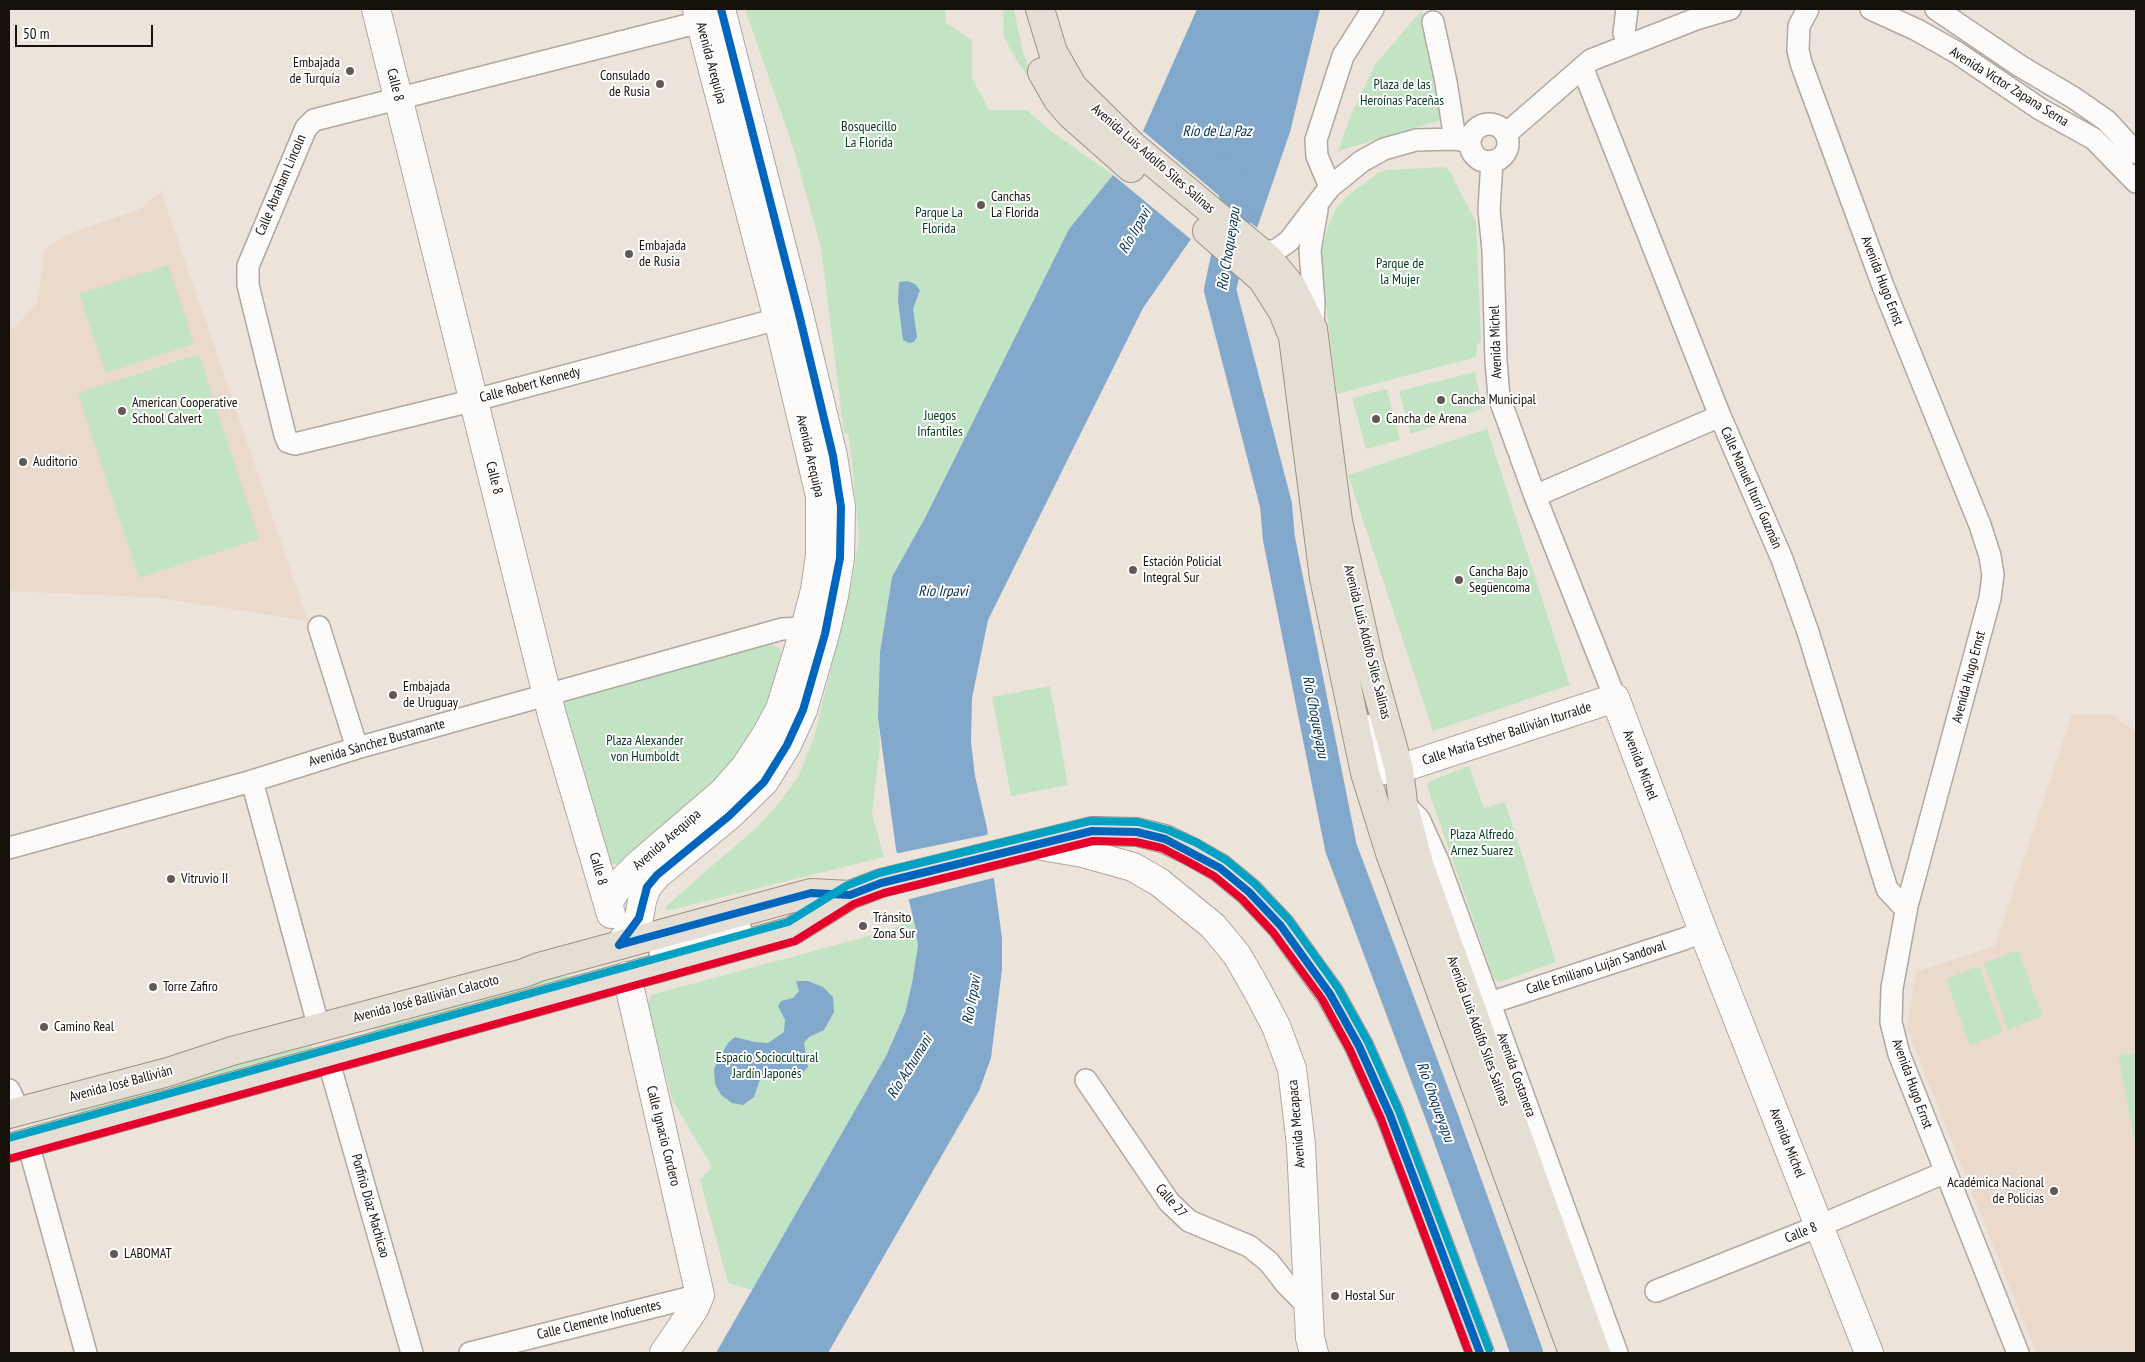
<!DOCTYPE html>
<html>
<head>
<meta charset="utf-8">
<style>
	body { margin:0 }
	#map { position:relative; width:2145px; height:1362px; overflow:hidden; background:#ece3db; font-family:"PT Sans Narrow",sans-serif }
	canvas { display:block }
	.frame { position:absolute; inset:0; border:10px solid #16100b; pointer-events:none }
	.scale { position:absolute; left:15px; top:25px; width:138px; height:22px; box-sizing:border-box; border:2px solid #16100b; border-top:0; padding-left:6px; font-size:15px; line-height:18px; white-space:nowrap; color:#16100b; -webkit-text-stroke:4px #fff; paint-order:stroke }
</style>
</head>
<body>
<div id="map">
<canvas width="2145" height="1362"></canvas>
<div class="frame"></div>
<div class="scale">50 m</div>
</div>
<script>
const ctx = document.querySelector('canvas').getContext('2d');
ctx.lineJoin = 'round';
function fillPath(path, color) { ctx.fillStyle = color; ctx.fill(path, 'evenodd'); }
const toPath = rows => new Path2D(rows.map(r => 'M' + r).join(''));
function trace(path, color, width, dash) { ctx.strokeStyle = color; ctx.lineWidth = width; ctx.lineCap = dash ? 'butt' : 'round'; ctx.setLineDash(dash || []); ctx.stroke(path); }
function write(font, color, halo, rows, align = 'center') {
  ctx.font = font + ' "PT Sans Narrow",sans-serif'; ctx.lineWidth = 4; ctx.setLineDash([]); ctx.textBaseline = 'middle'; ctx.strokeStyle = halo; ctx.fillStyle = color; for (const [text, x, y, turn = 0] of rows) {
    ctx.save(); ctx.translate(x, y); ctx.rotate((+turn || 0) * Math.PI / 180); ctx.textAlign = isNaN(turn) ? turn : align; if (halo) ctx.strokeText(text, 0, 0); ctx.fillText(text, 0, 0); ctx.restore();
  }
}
fillPath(toPath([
	[161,191,308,621,160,598,9,591,9,325,13,329,37,303,44,251,63,236,140,209],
	[2072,714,2111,714,2136,732,2136,1353,2036,1353,1907,1029,1916,972,1995,946]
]), '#ebdacb');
fillPath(toPath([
	[745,9,945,9,946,23,972,40,972,78,989,110,1027,110,1048,129,1113,175,1069,229,926,516,892,577,880,652,878,718,880,744,872,815,884,857,666,911,666,906,757,827,779,803,799,775,814,737,852,582,859,536,851,452,848,433,844,433,821,248,794,150],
	[1003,9,1014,9,1023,53,1035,81,1029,79,1011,51,1004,37],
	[1422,10,1445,119,1338,151,1350,117,1375,65],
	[1444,167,1449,170,1476,222,1481,341,1477,345,1476,357,1337,394,1322,271,1322,249,1328,227,1336,208,1346,197,1378,173,1388,170],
	[168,265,194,344,106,373,79,294],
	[199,354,259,539,139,578,78,393],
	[1475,372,1482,409,1411,434,1399,391],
	[1387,389,1400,440,1366,449,1352,398],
	[1487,429,1570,685,1433,731,1348,475],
	[770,643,779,648,783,657,770,707,738,761,619,865,607,862,562,706,564,702,566,700],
	[1050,686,1068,785,1011,796,992,697],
	[1469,766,1484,808,1505,802,1556,962,1500,982,1494,979,1427,786,1430,781],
	[913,913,918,946,912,983,905,1013,886,1056,752,1290,728,1283,700,1180,712,1167,672,1099,648,1004,651,995,891,930,900,925],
	[2018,950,2042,1016,2008,1030,1984,963],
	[1979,966,2003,1032,1970,1045,1946,979],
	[565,974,568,977,567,980,482,1004,479,1001,480,997],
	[465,1001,468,1004,468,1008,377,1032,374,1030,375,1027],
	[311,1043,313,1050,179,1089,177,1086,180,1080],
	[2136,1053,2136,1148,2118,1055],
	[164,1086,165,1093,79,1115,78,1113,78,1110]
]), '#c3e4c4');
fillPath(toPath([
	[1197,9,1320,9,1290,132,1257,228,1226,202,1191,239,1143,308,988,620,972,698,971,742,975,776,987,828,1002,938,1002,969,991,1058,979,1091,828,1353,716,1353,886,1056,905,1013,912,983,918,946,915,925,896,849,878,718,880,652,892,577,926,516,1069,229,1113,175,1143,131],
	[907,281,915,284,920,290,913,309,917,337,914,342,909,343,903,340,898,301,899,282],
	[796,981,808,981,823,987,833,997,834,1012,824,1030,809,1037,804,1043,808,1067,801,1075,787,1078,770,1072,765,1074,759,1082,754,1097,743,1105,732,1103,721,1095,715,1084,714,1069,718,1060,728,1043,735,1037,755,1042,768,1043,784,1032,785,1020,778,1006,781,1001,793,998,799,991]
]), '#82a8cb');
fillPath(toPath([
	[1143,131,1257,228,1259,230,1255,230,1227,206,1193,241,1113,175],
	[991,834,997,877,906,900,894,854]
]), '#ece3db');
trace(toPath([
	[1228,168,1238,205,1220,290,1276,505,1279,539,1341,848,1443,1120,1527,1353]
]), '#82a8cb', 32);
const street = toPath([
	[1627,9,1624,33,1628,45],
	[1808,9,1799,26,1798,50,1801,63,1883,286,1980,525,1990,556,1993,575,1990,598,1907,906,1892,988,1891,1022,1899,1054,2018,1353],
	[1871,9,1917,30,1956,52,2040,109,2094,139,2136,182],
	[1936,9,2020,66,2074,98,2107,121,2136,153],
	[700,22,314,120,306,128,248,266,248,285,285,435,288,442,295,444,475,400,778,319],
	[1433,22,1446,82,1455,139],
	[1583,69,1720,416,1782,559,1808,632,1887,889,1901,904,1907,906],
	'1470 143a19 19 0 1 1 38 0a19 19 0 1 1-38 0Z',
	[1506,134,1591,60,1696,19,1730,9],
	[1492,161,1489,210,1493,250,1496,361,1499,397,1535,496,1615,698],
	[1330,187,1317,156,1316,140,1343,56,1373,9],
	[1260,251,1275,251,1289,241,1330,187,1362,161,1384,149,1416,140,1455,139,1470,142],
	[1313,329,1314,303,1310,250,1317,210],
	[1535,496,1720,416],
	[319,627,357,748],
	[252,781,319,1028],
	[1410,810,1419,819,1438,861,1617,1353],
	[9,848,252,781,357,748,782,629,805,628],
	[738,928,741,930,739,934,664,955,660,952,662,948,738,928],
	[1490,1003,1684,939,1703,931],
	[328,1059,412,1353],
	[1086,1080,1169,1202,1189,1221,1249,1246,1269,1262,1286,1284,1308,1306],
	[9,1090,19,1111],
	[28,1143,86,1353],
	[1656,1291,1819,1226,1946,1172],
	[470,1353,700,1295]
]);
const secondary = toPath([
	[376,9,552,715,611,914],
	[1367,729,1377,764,1384,770,1399,769,1615,698,1703,931,1869,1353],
	[1036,845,1083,853,1133,867,1159,882,1213,926,1237,955,1257,990,1276,1026,1292,1069,1301,1145,1310,1338,1314,1353],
	[608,903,622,881,638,865,722,793,745,767,766,735,780,709,805,628,815,590,820,555,820,496,778,319,697,9],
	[619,945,639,918,642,901,647,887,657,875,729,816,764,782,787,745,803,710,825,634,834,596,840,558,841,507,833,456,799,314,721,9],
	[627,976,700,1295,694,1309,664,1353]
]);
const primary = toPath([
	[1040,9,1053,52,1073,87,1133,146,1268,258,1292,287,1313,329,1338,521,1369,661,1399,769,1403,803,1420,867,1596,1353],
	[1042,72,1058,100,1071,115,1131,168],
	[1207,231,1262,279,1283,312,1293,337,1324,578,1365,773,1390,853,1573,1353],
	[9,1114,168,1072,232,1051,524,973,539,967,811,893,850,895],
	[9,1148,792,931,850,895,881,883,1092,831,1137,832,1165,839,1192,852,1220,868,1249,892,1281,926,1330,994,1359,1046,1390,1115,1480,1353]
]);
trace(street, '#afa8a1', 24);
trace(secondary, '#afa8a1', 30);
trace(primary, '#9e9181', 30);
trace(street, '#fcfbfa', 21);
trace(secondary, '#fcfbfa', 28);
trace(primary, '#e4ded5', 28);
trace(toPath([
	[619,945,811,893,850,895,881,883,1092,831,1137,832,1165,839,1220,868,1249,892,1281,926,1330,994,1359,1046,1390,1115,1480,1353],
	[619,945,639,918,647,887,657,875,729,816,764,782,787,745,803,710,825,634,840,558,841,507,833,456,799,314,721,9]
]), '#0065bd', 8);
trace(toPath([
	[12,1158,795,941,854,904,884,893,1093,841,1136,842,1162,848,1187,861,1214,876,1242,899,1273,932,1322,999,1350,1050,1381,1119,1469,1353]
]), '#e4002b', 8);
trace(toPath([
	[9,1138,788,922,846,886,879,873,1090,821,1138,822,1168,830,1197,843,1226,860,1255,884,1289,920,1338,988,1368,1042,1399,1111,1489,1349]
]), '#01a1c4', 8);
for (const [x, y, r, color] of [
	[350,71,5,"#615a54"],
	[660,84,5,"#615a54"],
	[981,205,5,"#615a54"],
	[629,254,5,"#615a54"],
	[1441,400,5,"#615a54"],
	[122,411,5,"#615a54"],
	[1376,419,5,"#615a54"],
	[23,462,5,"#615a54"],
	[1133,570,5,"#615a54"],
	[1459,580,5,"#615a54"],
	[393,695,5,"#615a54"],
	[171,879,5,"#615a54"],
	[863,926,5,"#615a54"],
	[153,987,5,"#615a54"],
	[44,1027,5,"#615a54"],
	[2054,1191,5,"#615a54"],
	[114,1254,5,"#615a54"],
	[1335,1296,5,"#615a54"]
]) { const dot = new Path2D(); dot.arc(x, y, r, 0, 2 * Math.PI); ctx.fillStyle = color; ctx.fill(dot); trace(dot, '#fff', 2); }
write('14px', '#16100b', '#fff', [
	["Embajada",340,63,"right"],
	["de Turquía",340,79,"right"],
	["Consulado",650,76,"right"],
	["de Rusia",650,92,"right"],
	["Canchas",991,197],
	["La Florida",991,213],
	["Embajada",639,246],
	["de Rusia",639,262],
	["Cancha Municipal",1451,400],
	["American Cooperative",132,403],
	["School Calvert",132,419],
	["Cancha de Arena",1386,419],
	["Auditorio",33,462],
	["Estación Policial",1143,562],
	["Integral Sur",1143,578],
	["Cancha Bajo",1469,572],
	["Següencoma",1469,588],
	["Embajada",403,687],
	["de Uruguay",403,703],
	["Vitruvio II",181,879],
	["Tránsito",873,918],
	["Zona Sur",873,934],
	["Torre Zafiro",163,987],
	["Camino Real",54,1027],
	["Académica Nacional",2044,1183,"right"],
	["de Policias",2044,1199,"right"],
	["LABOMAT",124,1254],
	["Hostal Sur",1345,1296]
], 'left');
write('14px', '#16100b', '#fff', [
	["Avenida Arequipa",711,63,75],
	["Calle 8",395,85,76],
	["Avenida Víctor Zapana Serna",2009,87,32],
	["Avenida Luis Adolfo Siles Salinas",1153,159,41],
	["Calle Abraham Lincoln",281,185,-67],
	["Avenida Hugo Ernst",1882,281,69],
	["Avenida Michel",1496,342,-92],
	["Calle Robert Kennedy",530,385,-15],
	["Avenida Arequipa",810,456,77],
	["Calle 8",494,478,76],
	["Calle Manuel Iturri Guzmán",1751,488,66],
	["Avenida Luis Adolfo Siles Salinas",1367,642,76],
	["Avenida Hugo Ernst",1969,677,-75],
	["Calle María Esther Ballivián Iturralde",1507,734,-18],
	["Avenida Sánchez Bustamante",377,743,-16],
	["Avenida Michel",1640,765,69],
	["Avenida Arequipa",667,840,-41],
	["Calle 8",598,869,74],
	["Calle Emiliano Luján Sandoval",1596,968,-18],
	["Avenida José Ballivián Calacoto",426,999,-15],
	["Avenida Luis Adolfo Siles Salinas",1478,1031,70],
	["Avenida Costanera",1516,1075,70],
	["Avenida José Ballivián",121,1084,-15],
	["Avenida Hugo Ernst",1912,1084,70],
	["Avenida Mecapaca",1297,1124,-95],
	["Calle Ignacio Cordero",663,1136,76],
	["Avenida Michel",1787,1143,68],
	["Calle 27",1171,1201,49],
	["Porfirio Díaz Machicao",370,1206,74],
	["Calle 8",1801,1233,-22],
	["Calle Clemente Inofuentes",599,1320,-14]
]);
write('14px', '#033a19', '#fff', [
	["Plaza de las",1402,85],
	["Heroínas Paceñas",1402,101],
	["Bosquecillo",869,127],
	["La Florida",869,143],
	["Parque La",939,213],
	["Florida",939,229],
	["Parque de",1400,264],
	["la Mujer",1400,280],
	["Juegos",940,416],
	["Infantiles",940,432],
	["Plaza Alexander",645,741],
	["von Humboldt",645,757],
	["Plaza Alfredo",1482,835],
	["Arnez Suarez",1482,851],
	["Espacio Sociocultural",767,1058],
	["Jardín Japonés",767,1074]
]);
write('italic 15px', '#012f52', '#fff', [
	["Río de La Paz",1217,132],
	["Río Irpavi",1135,231,-60],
	["Río Choqueyapu",1229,249,-81],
	["Río Irpavi",943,592],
	["Río Choqueyapu",1315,717,79],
	["Río Irpavi",972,1000,-80],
	["Río Achumani",910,1067,-58],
	["Río Choqueyapu",1435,1102,70]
]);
</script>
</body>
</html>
